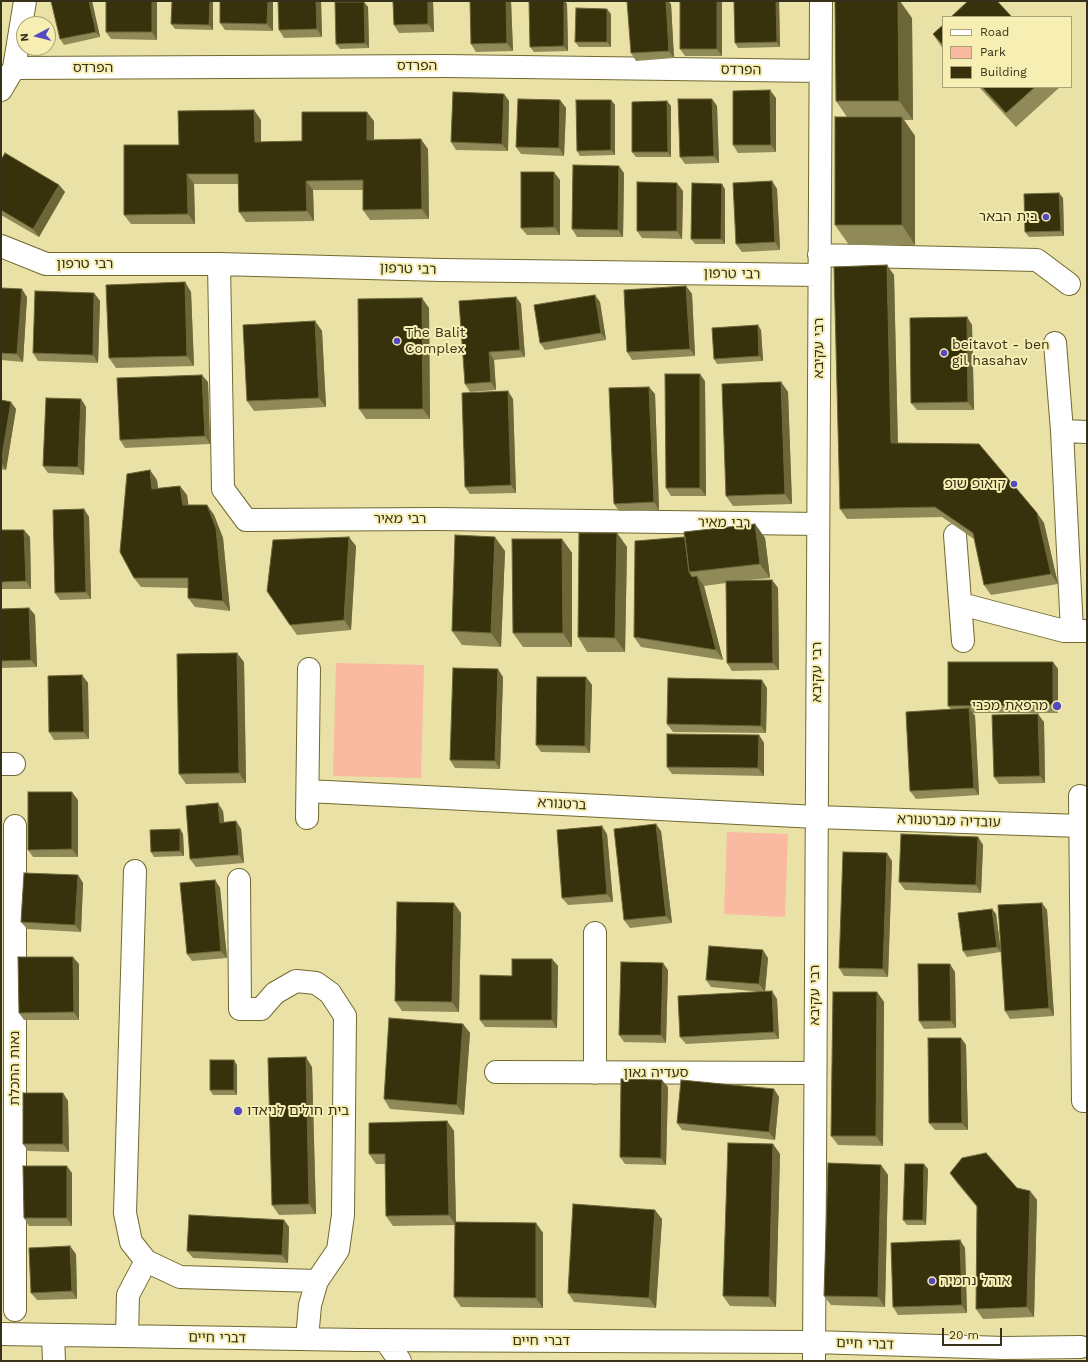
<!DOCTYPE html>
<html>
<head>
<meta charset="utf-8">
<style>
	body { margin:0 }
	#map { position:relative; width:1088px; height:1362px; overflow:hidden; background:#e9e1a5; font-family:"Work Sans",sans-serif }
	canvas { display:block }
	.frame { position:absolute; inset:0; border:2px solid #35311a; pointer-events:none }
	.legend { position:absolute; left:942px; top:16px; width:130px; height:72px; box-sizing:border-box; background:#f6eeb2; border:1px solid #a9a275; margin:0; padding:5px 7px; list-style:none; font-size:12px; color:#35311a }
	.legend li { display:flex; align-items:center; gap:8px; height:20px }
	.legend b { width:20px; border:1px solid #a9a275 }
	.north { position:absolute; left:16px; top:16px; width:40px; height:40px; box-sizing:border-box; background:#f6eeb2; border:1px solid #a9a275; border-radius:50%; rotate:263deg; font-size:11px; font-weight:700; line-height:16px; text-align:center; color:#35311a }
	.north::after { content:''; display:block; margin:auto; width:14px; height:18px; background:#5449c1; clip-path:polygon(50% 0,100% 100%,50% 72%,0 100%) }
	.scale { position:absolute; left:942px; top:1328px; width:60px; height:18px; box-sizing:border-box; border:2px solid #35311a; border-top:0; padding-left:5px; font-size:12px; line-height:14px; white-space:nowrap; color:#35311a; -webkit-text-stroke:3px #f6eeb2; paint-order:stroke }
</style>
</head>
<body>
<div id="map">
<canvas width="1088" height="1362"></canvas>
<div class="frame"></div>
<ul class="legend">
<li><b style="height:5px;background:#fff"></b>Road</li>
<li><b style="height:11px;background:#fabaa2"></b>Park</li>
<li><b style="height:11px;background:#37320b"></b>Building</li>
</ul>
<div class="north">N</div>
<div class="scale">20 m</div>
</div>
<script>
const ctx = document.querySelector('canvas').getContext('2d');
ctx.lineJoin = 'round';
function fillPath(path, color) { ctx.fillStyle = color; ctx.fill(path, 'evenodd'); }
const toPath = rows => new Path2D(rows.map(r => 'M' + r).join(''));
function trace(path, color, width, dash) { ctx.strokeStyle = color; ctx.lineWidth = width; ctx.lineCap = dash ? 'butt' : 'round'; ctx.setLineDash(dash || []); ctx.stroke(path); }
function write(font, color, halo, rows, align = 'center') {
  ctx.font = font + ' "Work Sans","Noto Sans Hebrew",sans-serif'; ctx.lineWidth = 4; ctx.setLineDash([]); ctx.textBaseline = 'middle'; ctx.strokeStyle = halo; ctx.fillStyle = color; for (const [text, x, y, turn = 0] of rows) {
    ctx.save(); ctx.translate(x, y); ctx.rotate((+turn || 0) * Math.PI / 180); ctx.textAlign = isNaN(turn) ? turn : align; if (halo) ctx.strokeText(text, 0, 0); ctx.fillText(text, 0, 0); ctx.restore();
  }
}
fillPath(toPath([
	[336,663,424,665,421,778,333,776],
	[727,832,788,834,785,917,724,914]
]), '#fabaa2');
const minor = toPath([
	[14,68,446,66,820,71],
	[1,90,14,68,25,1],
	[1,246,46,264,219,264,441,270,819,275],
	[819,255,1037,260,1069,284],
	[219,264,223,489,246,520,437,519,818,524],
	[1055,343,1062,431,1072,631],
	[1062,431,1087,432],
	[955,535,963,641],
	[961,604,1064,631,1087,631],
	[1,764,14,764],
	[308,791,816,817,1081,826],
	[1080,796,1083,1101,1087,1101],
	[307,818,309,669],
	[15,826,15,1310],
	[135,871,125,1213,131,1242,146,1261,180,1277,317,1281],
	[239,880,240,1009,261,1009,275,993,296,981,316,983,330,993,345,1016,343,1215,338,1250,317,1281,310,1305,307,1339],
	[595,933,595,1073],
	[496,1072,815,1073],
	[1,1334,358,1340,814,1342,1004,1348,1081,1347],
	[53,1335,54,1361],
	[127,1336,128,1295,146,1261],
	[385,1340,400,1361],
	[814,1361,821,1]
]);
trace(minor, '#716931', 24);
trace(minor, '#fff', 22);
fillPath(toPath([
	[92,1,100,37,64,45,60,39],
	[157,1,157,40,111,39,106,32],
	[213,1,213,30,175,29,171,24],
	[220,1,273,1,273,31,225,30,220,23],
	[321,1,322,37,284,38,279,30],
	[393,1,433,1,434,32,399,33,394,25],
	[511,1,513,51,476,52,471,44],
	[529,1,565,1,567,4,568,51,534,52,530,47],
	[722,1,722,56,685,56,680,49],
	[734,1,779,1,780,47,738,48,735,43],
	[364,2,368,7,369,48,340,49,336,44],
	[671,4,674,58,636,61,631,53],
	[611,14,611,47,579,47,575,42],
	[912,18,913,120,904,120,915,136,915,245,849,245,835,225,847,117,836,101],
	[943,25,943,49,933,34],
	[979,87,1060,87,1016,127],
	[504,94,509,101,508,151,456,150,451,142],
	[776,98,776,152,738,153,733,145],
	[712,99,717,106,719,163,685,164,680,157],
	[560,100,566,108,564,156,521,154,516,147],
	[611,100,615,105,615,155,580,156,577,151],
	[667,101,671,106,671,157,636,157,632,152],
	[261,120,261,142,302,141,374,121,374,140,428,149,429,219,370,220,363,210,363,190,313,190,314,221,246,222,239,212,238,184,194,184,195,224,131,224,124,215,179,145],
	[1,160,59,185,65,192,39,237,1,215],
	[624,173,623,237,577,237,572,229],
	[560,180,560,235,527,235,521,228],
	[772,181,777,189,780,250,742,252,736,244],
	[725,189,725,244,695,244,691,239],
	[683,191,682,239,642,238,637,231],
	[1063,198,1064,236,1029,237,1025,232],
	[894,275,898,443,1037,513,1044,523,1058,584,991,595,984,585,974,539,942,517,847,519,840,509],
	[185,282,191,292,194,366,116,368,109,358],
	[686,286,692,294,695,356,632,360,627,352],
	[1,288,27,297,23,362,1,360],
	[94,293,100,301,98,363,38,361,33,353],
	[516,297,521,304,525,357,494,360,496,390,470,392,465,384],
	[600,302,606,340,545,350,540,343],
	[429,308,430,419,366,419,359,409],
	[967,317,972,325,974,410,917,410,911,403],
	[315,321,322,331,326,407,254,411,247,401],
	[761,330,763,361,717,364,714,359],
	[705,381,706,496,671,496,666,488],
	[208,382,210,444,125,448,120,440],
	[781,382,788,392,792,504,733,506,726,496],
	[655,394,659,510,619,511,614,504],
	[81,399,86,407,84,475,48,473,43,466],
	[513,399,516,493,470,494,465,487],
	[1,400,16,409,6,470,1,469],
	[157,480,158,488,187,495,188,505,207,505,214,515,223,538,230,611,195,607,188,598,188,588,141,587,134,578],
	[84,509,89,517,91,599,60,600,55,593],
	[755,524,765,538,770,578,749,580,772,580,778,588,779,670,732,671,727,663,726,583,704,586,723,660,641,647,634,637,685,537],
	[1,530,30,537,31,589,1,589],
	[617,533,627,547,625,652,587,652,578,637],
	[562,539,572,553,572,647,523,647,513,633],
	[356,546,351,630,297,635,290,625],
	[505,551,501,647,462,645,452,631],
	[29,608,35,615,37,667,1,668,1,609],
	[244,662,246,783,186,784,179,774],
	[1053,662,1058,669,1058,713,973,713,975,716,979,795,916,799,910,791,951,709,948,706],
	[82,675,88,683,89,739,54,740,49,732],
	[503,677,500,769,455,768,450,760],
	[586,677,592,685,590,753,541,752,536,745],
	[767,688,766,733,673,732,667,724],
	[1044,722,1045,783,999,784,994,777],
	[759,735,764,743,764,776,672,774,667,767],
	[78,800,78,857,33,857,28,850],
	[223,811,224,822,236,821,241,829,244,863,196,867,190,859],
	[180,829,183,834,184,856,154,857,151,852],
	[661,831,672,923,630,928,624,920],
	[607,834,613,902,568,905,562,898],
	[978,837,983,845,981,893,905,890,899,882],
	[892,861,888,977,844,976,839,968],
	[78,875,83,883,81,932,27,929,21,922],
	[215,880,220,888,227,958,192,961,187,954],
	[992,909,996,914,1001,952,967,957,963,951],
	[1047,910,1054,1016,1010,1019,1005,1011],
	[461,913,459,1012,402,1011,395,1001],
	[768,958,765,991,777,999,779,1039,686,1044,680,1037,762,992,711,987,706,980],
	[552,959,558,966,557,1028,485,1027,480,1020,512,976],
	[79,964,79,1020,24,1020,19,1013],
	[668,970,666,1043,624,1042,619,1035],
	[955,972,956,1028,924,1029,919,1021],
	[877,992,884,1002,883,1146,838,1145,831,1136],
	[463,1024,470,1033,464,1115,390,1109,384,1099],
	[961,1038,966,1045,968,1130,935,1130,929,1123],
	[237,1065,237,1095,213,1095,210,1090],
	[312,1067,316,1214,279,1215,272,1205],
	[668,1087,666,1165,625,1164,620,1157],
	[774,1089,779,1097,775,1140,682,1130,677,1123],
	[63,1093,68,1101,69,1152,28,1151,23,1144],
	[447,1121,454,1131,456,1222,536,1223,543,1233,543,1308,461,1307,454,1297,455,1225,393,1226,386,1216,385,1164,376,1164,369,1154],
	[773,1144,780,1154,776,1307,730,1306,723,1296],
	[881,1165,888,1175,885,1307,831,1305,824,1296],
	[928,1169,926,1225,907,1225,903,1220],
	[72,1173,72,1226,29,1226,24,1218],
	[950,1173,1030,1191,1037,1200,1034,1317,983,1319,976,1309,977,1207,957,1183],
	[662,1219,656,1308,574,1302,568,1293],
	[284,1220,289,1227,288,1263,193,1258,187,1251],
	[960,1240,965,1248,967,1313,898,1315,893,1307],
	[76,1254,77,1299,37,1300,31,1293]
]), '#908a58');
fillPath(toPath([
	[89,1,92,1,100,37,96,32],
	[152,1,157,1,157,40,152,32],
	[210,1,213,1,213,30,209,25],
	[268,1,273,1,273,31,267,24],
	[316,1,321,1,322,37,317,29],
	[428,1,433,1,434,32,428,24],
	[506,1,511,1,513,51,507,43],
	[564,1,565,1,567,4,568,51,564,46],
	[666,1,668,1,671,4,674,58,669,51],
	[717,1,722,1,722,56,717,49],
	[776,1,779,1,780,47,777,42],
	[898,1,900,1,912,18,913,120,899,101],
	[364,2,368,7,369,48,365,43],
	[607,9,611,14,611,47,607,42],
	[770,90,776,98,776,152,771,145],
	[504,94,509,101,508,151,502,144],
	[712,99,717,106,719,163,714,156],
	[560,100,566,108,564,156,559,148],
	[611,100,615,105,615,155,611,150],
	[667,101,671,106,671,157,668,152],
	[254,110,261,120,261,152,255,142],
	[367,112,374,121,374,150,367,140],
	[902,117,915,136,915,245,902,225],
	[421,139,428,149,429,219,422,209],
	[619,166,624,173,623,237,618,230],
	[554,172,560,180,560,235,554,227],
	[187,174,194,184,195,224,188,214],
	[306,181,313,190,314,221,307,211],
	[772,181,777,189,780,250,775,242],
	[677,183,683,191,682,239,677,231],
	[722,184,725,189,725,244,721,239],
	[59,185,65,192,39,237,33,229],
	[1059,193,1063,198,1064,236,1061,231],
	[887,265,894,275,898,453,891,443],
	[185,282,191,292,194,366,187,356],
	[686,286,692,294,695,356,690,349],
	[22,289,27,297,23,362,17,354],
	[94,293,100,301,98,363,93,355],
	[595,295,600,302,606,340,601,333],
	[516,297,521,304,525,357,520,350],
	[422,298,429,308,430,419,423,409],
	[967,317,972,325,974,410,968,402],
	[315,321,322,331,326,407,319,398],
	[758,325,761,330,763,361,759,356],
	[489,352,494,360,496,390,491,382],
	[700,374,705,381,706,496,700,488],
	[202,375,208,382,210,444,205,436],
	[781,382,788,392,792,504,785,494],
	[649,387,655,394,659,510,654,502],
	[508,391,513,399,516,493,511,485],
	[81,399,86,407,84,475,78,467],
	[11,402,16,409,6,470,1,462],
	[150,470,157,480,159,499,152,489],
	[180,486,187,495,190,515,183,505],
	[207,505,214,515,223,538,230,611,223,601],
	[84,509,89,517,91,599,86,592],
	[1037,513,1044,523,1058,584,1051,574],
	[755,524,765,538,770,578,760,564],
	[24,530,30,537,31,589,26,581],
	[617,533,627,547,625,652,615,638],
	[349,537,356,546,351,630,344,620],
	[495,537,505,551,501,647,491,633],
	[562,539,572,553,572,647,563,633],
	[697,576,704,586,723,660,716,650],
	[772,580,778,588,779,670,773,663],
	[29,608,35,615,37,667,31,660],
	[237,653,244,662,246,783,239,773],
	[1053,662,1058,669,1058,713,1053,705],
	[498,669,503,677,500,769,495,761],
	[82,675,88,683,89,739,84,732],
	[586,677,592,685,590,753,585,746],
	[762,680,767,688,766,733,761,726],
	[969,708,975,716,979,795,974,788],
	[1038,714,1044,722,1045,783,1040,776],
	[759,735,764,743,764,776,758,768],
	[72,792,78,800,78,857,72,849],
	[218,803,223,811,225,830,220,823],
	[236,821,241,829,244,863,239,855],
	[656,824,661,831,672,923,666,916],
	[602,826,607,834,613,902,607,894],
	[180,829,183,834,184,856,180,851],
	[978,837,983,845,981,893,976,885],
	[887,853,892,861,888,977,883,969],
	[78,875,83,883,81,932,75,925],
	[215,880,220,888,227,958,221,951],
	[454,903,461,913,459,1012,452,1002],
	[1042,903,1047,910,1054,1016,1049,1008],
	[992,909,996,914,1001,952,997,947],
	[763,950,768,958,765,992,759,984],
	[73,957,79,964,79,1020,74,1012],
	[552,959,558,966,557,1028,552,1020],
	[663,963,668,970,666,1043,661,1035],
	[950,964,955,972,956,1028,951,1021],
	[772,991,777,999,779,1039,774,1032],
	[877,992,884,1002,883,1146,876,1136],
	[463,1024,470,1033,464,1115,457,1105],
	[961,1038,966,1045,968,1130,962,1123],
	[306,1057,312,1067,316,1214,309,1204],
	[234,1060,237,1065,237,1095,234,1090],
	[662,1080,668,1087,666,1165,661,1158],
	[774,1089,779,1097,775,1140,769,1132],
	[63,1093,68,1101,69,1152,63,1144],
	[447,1121,454,1131,456,1225,449,1215],
	[773,1144,780,1154,776,1307,769,1297],
	[924,1164,928,1169,926,1225,923,1220],
	[881,1165,888,1175,885,1307,878,1297],
	[67,1166,72,1173,72,1226,67,1218],
	[1030,1191,1037,1200,1034,1317,1027,1307],
	[655,1210,662,1219,656,1308,649,1298],
	[284,1220,289,1227,288,1263,282,1255],
	[536,1223,543,1233,543,1308,536,1298],
	[960,1240,965,1248,967,1313,962,1305],
	[70,1246,76,1254,77,1299,72,1291]
]), '#6c6639');
const building = toPath([
	[51,1,89,1,96,32,60,39,51,1],
	[106,1,152,1,152,32,106,32,106,1],
	[172,1,210,1,209,25,171,24,172,1],
	[220,1,268,1,267,24,220,23,220,1],
	[278,1,316,1,317,29,279,30,278,1],
	[393,1,428,1,428,24,394,25,393,1],
	[470,1,506,1,507,43,471,44,470,1],
	[529,1,564,1,564,46,530,47,529,1],
	[627,1,666,1,669,51,631,53,627,1],
	[680,1,717,1,717,49,680,49,680,1],
	[734,1,776,1,777,42,735,43,734,1],
	[835,1,898,1,899,101,836,101,835,1],
	[968,1,997,1,1012,17,951,17,968,1],
	[335,2,364,2,365,43,336,44,335,2],
	[576,8,607,9,607,42,575,42,576,8],
	[943,25,943,45,933,34,943,25],
	[982,87,1035,87,1006,113,982,87],
	[770,90,771,145,733,145,733,91,770,90],
	[453,92,504,94,502,144,451,142,453,92],
	[518,99,560,100,559,148,516,147,518,99],
	[678,99,712,99,714,156,680,157,678,99],
	[576,100,611,100,611,150,577,151,576,100],
	[667,101,668,152,632,152,632,102,667,101],
	[254,110,255,142,302,141,302,112,367,112,367,140,421,139,422,209,363,210,363,180,306,181,307,211,239,212,238,174,187,174,188,214,124,215,124,145,179,145,178,111,254,110],
	[835,117,902,117,902,225,835,225,835,117],
	[5,153,59,185,33,229,1,210,1,160,5,153],
	[573,165,619,166,618,230,572,229,573,165],
	[521,172,554,172,554,227,521,228,521,172],
	[772,181,775,242,736,244,733,183,772,181],
	[637,182,677,183,677,231,637,231,637,182],
	[692,183,722,184,721,239,691,239,692,183],
	[1059,193,1061,231,1025,232,1024,194,1059,193],
	[887,265,891,443,979,444,1037,513,1051,574,984,585,973,533,935,507,840,509,834,267,887,265],
	[185,282,187,356,109,358,106,285,185,282],
	[686,286,690,349,627,352,624,290,686,286],
	[1,288,22,289,17,354,1,353,1,288],
	[35,291,94,293,93,355,33,353,35,291],
	[595,295,601,333,540,343,534,305,595,295],
	[516,297,520,350,489,352,491,382,465,384,459,301,516,297],
	[422,298,423,409,359,409,358,299,422,298],
	[967,317,968,402,911,403,910,318,967,317],
	[315,321,319,398,247,401,243,325,315,321],
	[758,325,759,356,714,359,712,328,758,325],
	[665,374,700,374,700,488,666,488,665,374],
	[202,375,205,436,120,440,117,378,202,375],
	[781,382,785,494,726,496,722,384,781,382],
	[649,387,654,502,614,504,609,388,649,387],
	[508,391,511,485,465,487,462,393,508,391],
	[46,398,81,399,78,467,43,466,46,398],
	[1,400,11,402,1,462,1,400],
	[150,470,152,489,180,486,183,505,207,505,216,528,223,601,188,598,188,578,134,578,120,552,127,474,150,470],
	[84,509,86,592,55,593,53,510,84,509],
	[755,524,760,564,689,572,684,532,755,524],
	[1,530,24,530,26,581,1,582,1,530],
	[579,533,617,533,615,638,578,637,579,533],
	[455,535,495,537,491,633,452,631,455,535],
	[349,537,344,620,290,625,267,591,273,540,349,537],
	[685,537,689,572,692,577,697,576,716,650,634,637,635,541,685,537],
	[512,539,562,539,563,633,513,633,512,539],
	[772,580,773,663,727,663,726,581,772,580],
	[29,608,31,660,1,661,1,609,29,608],
	[237,653,239,773,179,774,177,654,237,653],
	[948,662,1053,662,1053,705,948,706,948,662],
	[453,668,498,669,495,761,450,760,453,668],
	[82,675,84,732,49,732,48,676,82,675],
	[537,677,586,677,585,746,536,745,537,677],
	[668,678,762,680,761,726,667,724,668,678],
	[969,708,974,788,910,791,906,712,969,708],
	[1038,714,1040,776,994,777,992,715,1038,714],
	[667,734,759,735,758,768,667,767,667,734],
	[28,792,72,792,72,849,28,850,28,792],
	[218,803,220,823,236,821,239,855,190,859,186,806,218,803],
	[656,824,666,916,624,920,614,829,656,824],
	[602,826,607,894,562,898,557,830,602,826],
	[180,829,180,851,151,852,150,830,180,829],
	[901,834,978,837,976,885,899,882,901,834],
	[843,852,887,853,883,969,839,968,843,852],
	[24,873,78,875,75,925,21,922,24,873],
	[215,880,221,951,187,954,180,883,215,880],
	[397,902,454,903,452,1002,395,1001,397,902],
	[1042,903,1049,1008,1005,1011,998,905,1042,903],
	[992,909,997,947,963,951,958,913,992,909],
	[709,946,763,950,759,984,706,980,709,946],
	[18,957,73,957,74,1012,19,1013,18,957],
	[512,959,552,959,552,1020,480,1020,480,975,512,976,512,959],
	[621,962,663,963,661,1035,619,1035,621,962],
	[918,964,950,964,951,1021,919,1021,918,964],
	[772,991,774,1032,680,1037,678,996,772,991],
	[833,992,877,992,876,1136,831,1136,833,992],
	[389,1018,463,1024,457,1105,384,1099,389,1018],
	[928,1038,961,1038,962,1123,929,1123,928,1038],
	[306,1057,309,1204,272,1205,268,1058,306,1057],
	[210,1060,234,1060,234,1090,210,1090,210,1060],
	[621,1079,662,1080,661,1158,620,1157,621,1079],
	[681,1080,774,1089,769,1132,677,1123,681,1080],
	[23,1093,63,1093,63,1144,23,1144,23,1093],
	[447,1121,449,1215,386,1216,385,1154,369,1154,369,1123,447,1121],
	[728,1143,773,1144,769,1297,723,1296,728,1143],
	[986,1153,1017,1188,1030,1191,1027,1307,976,1309,977,1206,950,1173,962,1158,986,1153],
	[828,1163,881,1165,878,1297,824,1296,828,1163],
	[905,1164,924,1164,923,1220,903,1220,905,1164],
	[23,1166,67,1166,67,1218,24,1218,23,1166],
	[573,1204,655,1210,649,1298,568,1293,573,1204],
	[189,1215,284,1220,282,1255,187,1251,189,1215],
	[455,1222,536,1223,536,1298,454,1297,455,1222],
	[960,1240,962,1305,893,1307,891,1243,960,1240],
	[70,1246,72,1291,31,1293,29,1248,70,1246]
]);
fillPath(building, '#37320b');
trace(building, '#6c6639', 1);
for (const [x, y, r, color] of [
	[1046,217,4,"#5449c1"],
	[397,341,4,"#5449c1"],
	[944,353,4,"#5449c1"],
	[1014,484,4,"#5449c1"],
	[1057,706,5,"#5449c1"],
	[238,1111,5,"#5449c1"],
	[932,1281,4,"#5449c1"]
]) { const dot = new Path2D(); dot.arc(x, y, r, 0, 2 * Math.PI); ctx.fillStyle = color; ctx.fill(dot); trace(dot, '#f6eeb2', 1.5); }
write('14px', '#35311a', '#f6eeb2', [
	["הפרדס",417,66],
	["הפרדס",93,68],
	["הפרדס",741,70,1],
	["רבי טרפון",85,264],
	["רבי טרפון",408,269,2],
	["רבי טרפון",732,274,1],
	["רבי עקיבא",819,348,-90],
	["רבי מאיר",400,519],
	["רבי מאיר",724,523,1],
	["רבי עקיבא",817,672,-90],
	["ברטנורא",562,804,3],
	["עובדיה מברטנורא",949,821,2],
	["רבי עקיבא",815,995,-90],
	["נאות התכלת",15,1068,-90],
	["סעדיה גאון",656,1073],
	["דברי חיים",217,1338,1],
	["דברי חיים",541,1341],
	["דברי חיים",865,1344,2]
]);
write('14px', '#35311a', '#f6eeb2', [
	["בית הבאר",1038,217,"right"],
	["The Balit",405,333],
	["Complex",405,349],
	["beitavot - ben",952,345],
	["gil hasahav",952,361],
	["קואופ שופ",1006,484,"right"],
	["מרפאת מכבי",1048,706,"right"],
	["בית חולים לניאדו",247,1111],
	["אוהל נחמיה",940,1281]
], 'left');
</script>
</body>
</html>
